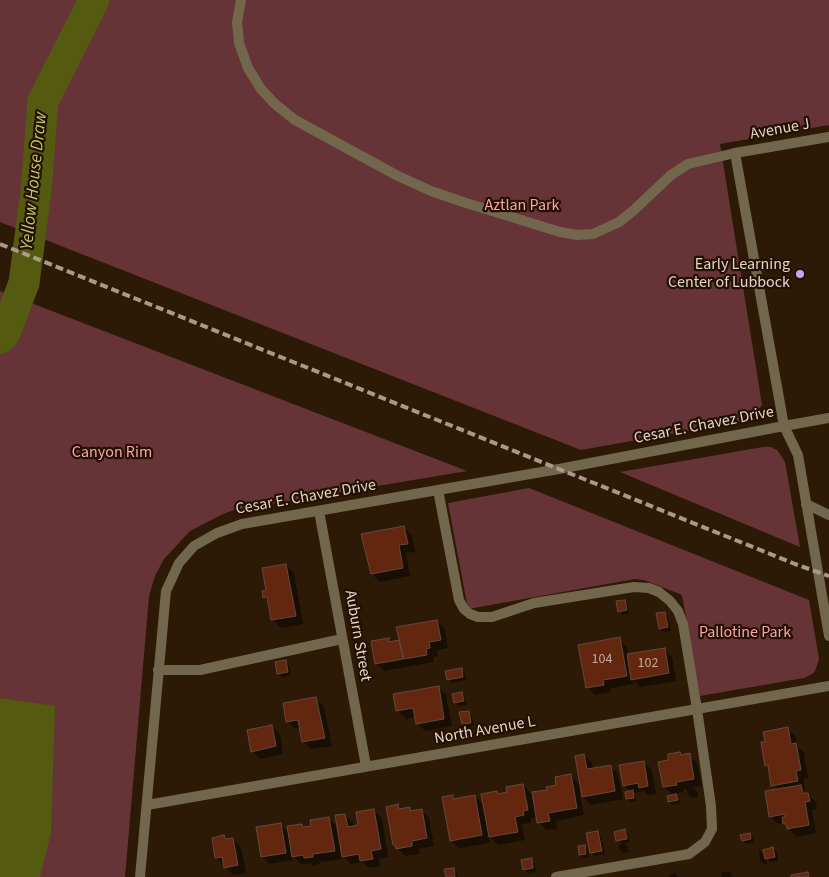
<!DOCTYPE html>
<html>
<head>
<meta charset="utf-8">
<style>
	body { margin:0 }
	canvas { display:block; background:#2d1a06 }
</style>
</head>
<body>
<canvas width="829" height="877"></canvas>
<script>
const ctx = document.querySelector('canvas').getContext('2d');
ctx.lineJoin = 'round';
function fillPath(path, color) { ctx.fillStyle = color; ctx.fill(path, 'evenodd'); }
const toPath = rows => new Path2D(rows.map(r => 'M' + r).join(''));
function trace(path, color, width, dash) { ctx.strokeStyle = color; ctx.lineWidth = width; ctx.lineCap = dash ? 'butt' : 'round'; ctx.setLineDash(dash || []); ctx.stroke(path); }
function write(font, color, halo, rows, align = 'center') {
  ctx.font = font + ' "Source Sans 3",sans-serif'; ctx.lineWidth = 4.5; ctx.setLineDash([]); ctx.textBaseline = 'middle'; ctx.strokeStyle = halo; ctx.fillStyle = color; for (const [text, x, y, turn = 0] of rows) {
    ctx.save(); ctx.translate(x, y); ctx.rotate((+turn || 0) * Math.PI / 180); ctx.textAlign = isNaN(turn) ? turn : align; if (halo) ctx.strokeText(text, 0, 0); ctx.fillText(text, 0, 0); ctx.restore();
  }
}
fillPath(toPath([
	[0,0,829,0,829,125,720,144,762,405,750,420,581,450,0,222],
	[0,291,467,471,234,510,223,514,190,531,164,559,155,576,149,596,125,877,0,877],
	[763,447,771,447,777,450,785,462,800,547,620,472],
	[529,488,809,600,819,659,815,671,812,674,804,678,700,696,682,595,644,580,635,579,468,609,448,503]
]), '#663337');
fillPath(toPath([
	[0,698,55,706,51,833,40,877,0,877]
]), '#545a0f');
fillPath(toPath([
	[404,528,412,535,415,552,406,553,410,576,380,582,372,574],
	[286,565,294,573,303,624,281,628,273,620,270,603,264,597],
	[624,601,628,605,629,614,623,615,619,611],
	[665,613,668,617,671,631,664,632,660,628],
	[437,621,445,629,448,648,437,650,438,656,433,657,434,662,384,671,376,663,388,639,392,643,400,641],
	[619,639,627,647,629,655,664,649,672,657,676,681,640,687,633,680,634,684,611,688,611,692,595,695,587,687],
	[286,662,289,665,291,675,282,677,278,673],
	[461,670,465,673,466,680,452,683,448,679],
	[438,687,446,695,452,726,425,731,417,723,416,717,406,719,398,711],
	[462,694,465,697,467,705,459,706,455,703],
	[316,699,324,707,332,746,311,749,303,741,300,728,295,729,287,721],
	[468,712,472,716,474,726,466,727,463,724],
	[272,726,280,734,283,754,260,759,252,751],
	[788,729,796,737,797,746,804,752,808,778,804,779,805,791,816,802,817,809,812,810,816,833,796,837,784,823,778,824,770,816,778,790,773,785,770,769,766,765,766,743],
	[680,754,682,756,689,755,697,763,702,786,693,788,698,793,698,797,692,798,688,795,687,789,683,790,684,792,675,794,679,799,681,804,673,805,669,802,668,797,674,796,664,787,670,761],
	[584,755,592,763,593,769,610,766,618,774,623,799,591,805,580,794,584,815,556,821,557,829,546,830,539,822,538,817,531,819,531,823,522,824,525,840,498,845,488,834,490,843,459,848,451,840,452,796,455,799,475,796,484,805,497,792,499,795,508,794,523,785,531,794,548,791,558,786,570,775,581,786],
	[644,762,652,770,656,794,648,795,644,791,634,793,637,801,631,802,627,799,630,792,624,785],
	[397,806,402,810,409,809,412,812,421,810,429,818,434,846,419,849,420,854,405,856,397,848],
	[374,810,382,818,388,857,379,859,380,866,369,868,363,862,351,864,341,854,342,859,320,862,320,864,313,866,310,863,301,864,292,855,293,860,270,864,262,857,280,824,290,834,302,825,305,828,313,827,329,818,338,828,345,815,353,823,354,827,360,826],
	[624,831,628,834,630,842,624,843,628,848,629,852,623,853,619,849,619,845,622,844,617,840],
	[598,832,601,836,605,854,595,856,591,852],
	[749,834,753,838,754,843,746,844,743,841],
	[224,837,227,840,233,839,241,847,246,873,233,875,216,857],
	[584,846,588,850,589,858,584,858,580,855,579,847],
	[773,849,777,852,778,861,770,862,766,858,767,864,764,864,760,861,759,851,761,851,765,855],
	[531,860,535,863,536,872,528,873,524,870,523,861],
	[453,869,457,873,458,877,447,877],
	[729,871,733,877,722,877,721,873],
	[675,873,679,877,670,877,669,874]
]), '#0007');
trace(toPath([
	[0,338,5,333,24,283,36,191,43,101,94,0]
]), '#545a0f', 31);
const building = toPath([
	[404,526,408,544,399,545,403,568,371,574,361,534,404,526],
	[286,564,296,616,271,620,267,597,263,598,262,591,266,590,262,568,286,564],
	[625,600,627,610,618,612,616,601,625,600],
	[665,612,668,627,659,629,656,613,665,612],
	[437,620,441,640,429,642,430,648,426,649,427,655,404,659,396,627,437,620],
	[620,637,627,676,603,680,604,685,586,688,578,645,620,637],
	[389,638,389,642,399,640,403,659,375,664,371,641,389,638],
	[665,648,669,673,631,680,627,654,665,648],
	[286,660,288,672,277,674,275,662,286,660],
	[462,668,463,677,447,680,445,671,462,668],
	[439,686,444,719,416,724,413,708,396,711,393,694,439,686],
	[462,692,464,701,454,703,452,694,462,692],
	[316,697,325,738,302,742,298,720,286,722,283,703,316,697],
	[469,711,471,723,462,724,459,712,469,711],
	[272,725,276,746,251,752,247,730,272,725],
	[788,727,791,744,796,743,801,770,796,771,798,781,771,786,768,765,765,766,761,742,765,742,763,732,788,727],
	[680,752,681,755,690,753,694,779,676,782,677,785,663,787,658,762,668,760,668,754,680,752],
	[584,754,587,769,611,765,615,791,582,797,575,756,584,754],
	[644,761,648,786,639,788,638,783,623,786,619,765,644,761],
	[571,774,577,808,548,813,550,821,537,823,532,792,547,790,546,787,556,785,555,777,571,774],
	[523,784,528,810,523,811,524,815,515,817,518,832,489,837,481,794,497,791,498,794,507,792,506,787,523,784],
	[801,785,803,793,808,793,810,801,805,802,809,825,787,829,786,824,783,824,782,817,785,817,785,814,769,817,765,791,801,785],
	[633,790,634,798,626,799,625,792,633,790],
	[676,794,678,800,668,802,667,796,676,794],
	[453,795,453,799,475,795,482,835,450,841,442,797,453,795],
	[398,804,399,809,410,807,410,811,422,809,427,838,412,841,412,846,396,849,395,845,393,845,386,807,398,804],
	[374,809,381,849,371,851,373,859,360,861,359,854,342,857,335,815,345,814,348,827,358,825,356,812,374,809],
	[329,817,335,851,313,854,313,857,304,858,303,855,292,857,287,826,302,824,303,827,311,826,310,820,329,817],
	[281,823,286,853,261,857,256,827,281,823],
	[625,829,627,839,616,841,614,832,625,829],
	[598,831,602,851,590,853,586,833,598,831],
	[750,833,751,839,742,841,740,835,750,833],
	[224,835,225,839,233,838,238,865,224,868,222,857,215,858,212,838,224,835],
	[585,845,586,854,579,855,578,846,585,845],
	[773,847,775,857,765,859,763,850,773,847],
	[532,858,533,868,523,870,521,860,532,858],
	[454,868,455,877,446,877,444,869,454,868],
	[808,872,809,877,791,877,791,875,808,872]
]);
fillPath(building, '#632710');
trace(building, '#65473d', 1);
trace(toPath([
	[438,490,459,600,464,609,470,614,478,617,492,617,534,603,634,587,649,588,659,592,670,601,678,611,683,624,697,709,711,806,712,829,705,842,689,854,556,877],
	[806,504,829,515],
	[158,670,200,670,342,639]
]), '#72674c', 10);
trace(toPath([
	[735,153,829,137],
	[829,418,784,426,798,455,829,636],
	[319,511,366,766],
	[147,805,829,686]
]), '#72674c', 10);
trace(toPath([
	[140,877,166,591,179,563,194,546,217,533,242,524,559,469,784,426,735,153,688,164,671,175,634,210,619,222,593,234,577,235,560,232,463,202,431,191,398,176,295,120,275,104,261,89,248,68,239,43,237,22,241,0]
]), '#72674c', 10);
trace(toPath([
	[0,244,795,564,829,576]
]), '#a9998b', 4, [8, 4]);
for (const [x, y, r, color] of [
	[800,274,5,"#c4a7f1"]
]) { const dot = new Path2D(); dot.arc(x, y, r, 0, 2 * Math.PI); ctx.fillStyle = color; ctx.fill(dot); trace(dot, '#231000', 2); }
write('14px', '#c2a899', null, [
	["104",602,660],
	["102",648,664]
]);
write('16px', '#e1d3c7', '#231000', [
	["Avenue J",780,130,-10],
	["Cesar E. Chavez Drive",704,426,-11],
	["Cesar E. Chavez Drive",306,498,-10],
	["Auburn Street",357,636,80],
	["North Avenue L",485,731,-10]
]);
write('16px', '#f9a6aa', '#231000', [
	["Aztlan Park",522,206],
	["Canyon Rim",112,453],
	["Pallotine Park",745,633]
]);
write('16px', '#e1d3c7', '#231000', [
	["Early Learning",790,265],
	["Center of Lubbock",790,283]
], 'right');
write('italic 18px', '#bdc865', '#231000', [
	["Yellow House Draw",35,181,-84]
]);
</script>
</body>
</html>
